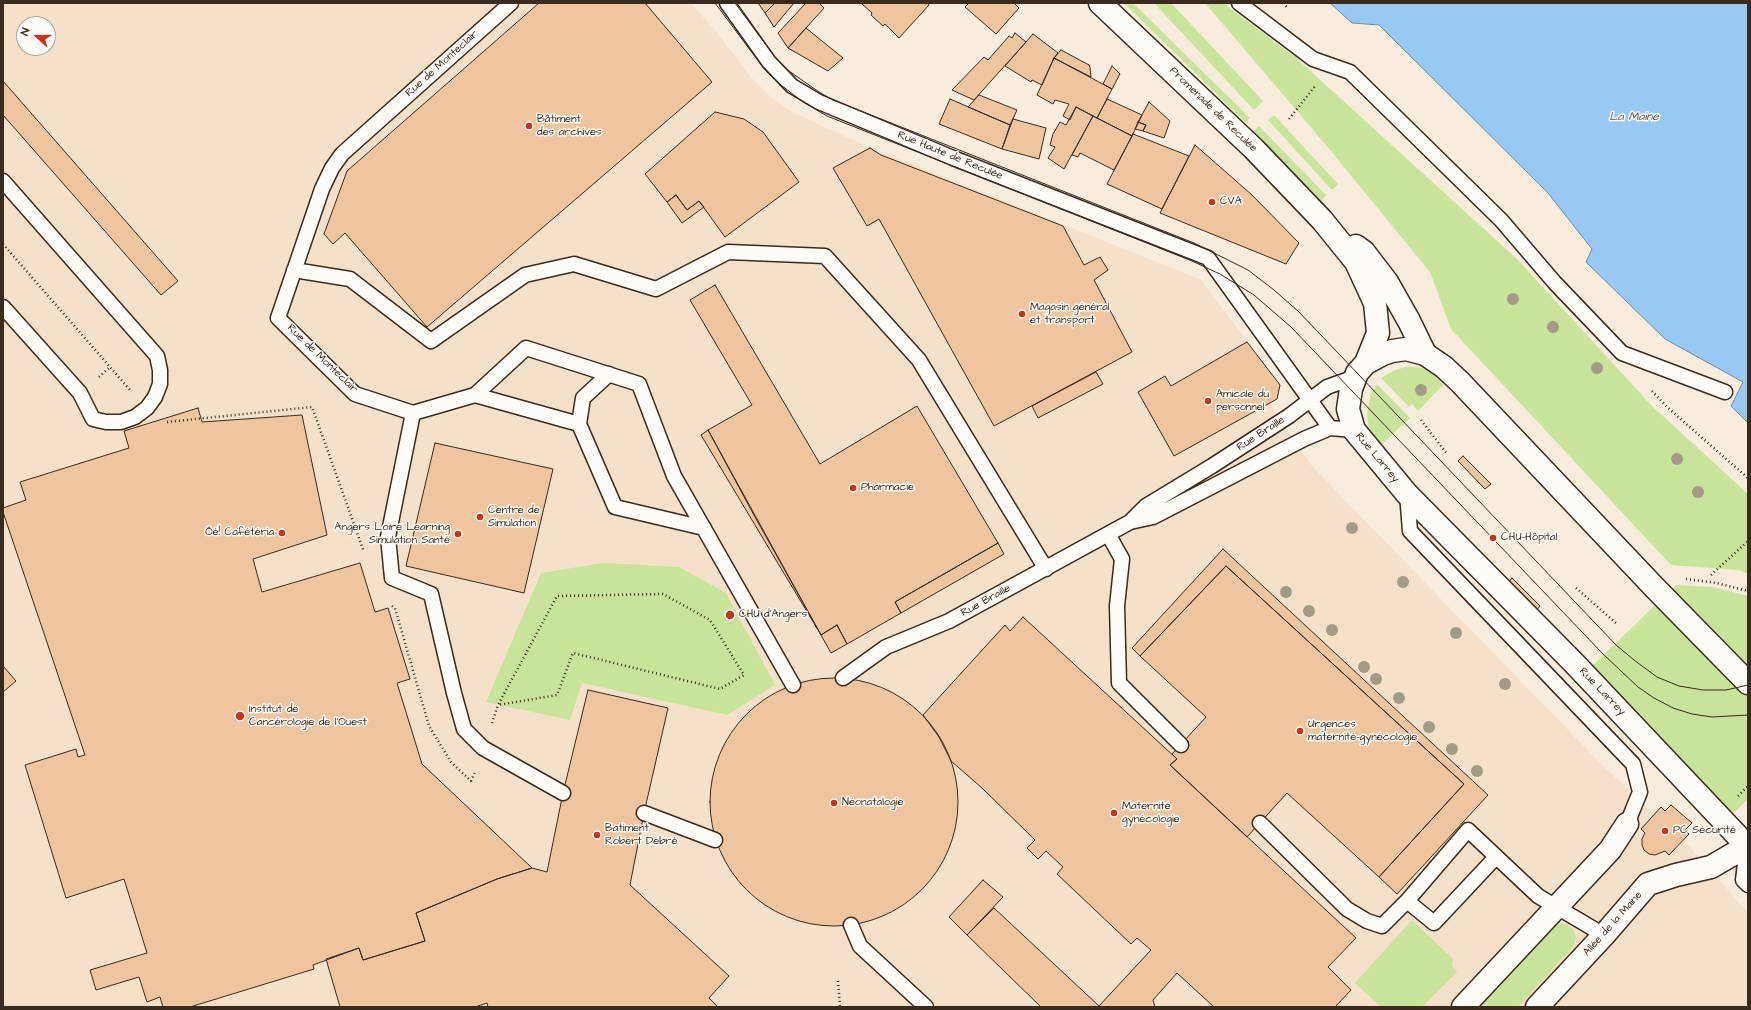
<!DOCTYPE html>
<html>
<head>
<meta charset="utf-8">
<style>
	body { margin:0 }
	#map { position:relative; width:1751px; height:1010px; overflow:hidden; background:#f8ecdc; font-family:"Architects Daughter",sans-serif }
	canvas { display:block }
	.frame { position:absolute; inset:0; border:4px solid #3b2a1e; pointer-events:none }
	.north { position:absolute; left:16px; top:16px; width:40px; height:40px; box-sizing:border-box; background:#fdfcf7; border:1px solid #afa8a0; border-radius:50%; rotate:291deg; font-size:11px; font-weight:700; line-height:16px; text-align:center; color:#3b2a1e }
	.north::after { content:''; display:block; margin:auto; width:14px; height:18px; background:#c8321e; clip-path:polygon(50% 0,100% 100%,50% 72%,0 100%) }
</style>
</head>
<body>
<div id="map">
<canvas width="1751" height="1010"></canvas>
<div class="frame"></div>
<div class="north">N</div>
</div>
<script>
const ctx = document.querySelector('canvas').getContext('2d');
ctx.lineJoin = 'round';
function fillPath(path, color) { ctx.fillStyle = color; ctx.fill(path, 'evenodd'); }
const toPath = rows => new Path2D(rows.map(r => 'M' + r).join(''));
function trace(path, color, width, dash) { ctx.strokeStyle = color; ctx.lineWidth = width; ctx.lineCap = dash ? 'butt' : 'round'; ctx.setLineDash(dash || []); ctx.stroke(path); }
function write(font, color, halo, rows, align = 'center') {
  ctx.font = font + ' "Architects Daughter",sans-serif'; ctx.lineWidth = 3; ctx.setLineDash([]); ctx.textBaseline = 'middle'; ctx.strokeStyle = halo; ctx.fillStyle = color; for (const [text, x, y, turn = 0] of rows) {
    ctx.save(); ctx.translate(x, y); ctx.rotate((+turn || 0) * Math.PI / 180); ctx.textAlign = isNaN(turn) ? turn : align; if (halo) ctx.strokeText(text, 0, 0); ctx.fillText(text, 0, 0); ctx.restore();
  }
}
fillPath(toPath([
	[3,3,690,3,715,30,750,76,770,96,792,112,848,138,1201,280,1280,385,1277,399,1269,403,1311,465,1602,765,1691,848,1748,913,1748,1007,3,1007],
	[24,24,48,24,48,48,24,48]
]), '#f5e0c9');
fillPath(toPath([
	[1124,3,1133,3,1250,118,1245,122],
	[1154,3,1171,3,1263,101,1254,110],
	[1205,3,1223,3,1295,57,1517,259,1652,406,1748,494,1748,574,1739,570,1671,565,1451,329,1430,272,1326,145],
	[1274,115,1338,184,1332,190,1268,120],
	[1259,126,1326,195,1321,201,1253,132],
	[1405,367,1418,367,1429,370,1447,381,1418,411,1412,404,1409,407,1381,378,1393,371],
	[1377,384,1410,418,1380,446,1373,437,1368,426,1367,414,1371,393],
	[603,563,679,567,726,593,775,685,727,715,582,683,570,720,486,702,541,573],
	[1676,585,1714,587,1748,596,1748,799,1736,811,1727,811,1590,668],
	[1412,920,1453,959,1452,966,1457,972,1422,1007,1381,1007,1355,983],
	[1559,923,1566,924,1573,929,1576,936,1574,946,1518,1007,1474,1007,1553,924]
]), '#c8e49b');
const water = toPath([
	[1330,3,1748,3,1748,423,1731,406,1743,382,1665,339,1586,262,1592,249,1548,193,1379,25,1352,23,1330,3]
]);
fillPath(water, '#97c9f4');
trace(water, '#72899e', 1);
const building = toPath([
	[539,3,645,3,712,82,427,327,345,233,333,244,324,234,347,171,539,3],
	[758,3,775,3,765,13,758,3],
	[775,3,794,3,774,27,765,13,775,3],
	[806,3,819,3,824,8,788,48,778,33,806,3],
	[861,3,928,3,929,5,899,38,885,24,883,26,871,15,872,13,861,3],
	[969,3,1014,3,1019,8,996,34,965,7,969,3],
	[806,28,843,58,828,71,788,48,806,28],
	[1015,33,1026,42,974,100,952,90,984,57,988,60,1009,36,1012,38,1015,33],
	[1033,34,1058,53,1054,58,1042,85,1032,80,1031,82,1005,66,1033,34],
	[1061,50,1089,65,1090,67,1091,77,1054,58,1061,50],
	[1054,58,1112,89,1097,118,1076,107,1070,120,1063,116,1069,104,1055,100,1053,104,1037,95,1054,58],
	[1112,66,1120,74,1112,89,1103,84,1112,66],
	[3,81,178,281,161,295,3,115,3,81],
	[979,95,1017,110,1010,125,968,107,979,95],
	[950,99,1010,125,1002,149,939,124,950,99],
	[1107,99,1142,115,1132,136,1097,118,1107,99],
	[1149,102,1170,121,1164,138,1143,131,1146,125,1138,122,1149,102],
	[1076,107,1093,116,1064,169,1048,158,1055,147,1050,145,1053,134,1060,122,1066,125,1076,107],
	[715,112,744,119,763,132,799,182,725,237,699,201,687,210,676,195,667,202,645,174,715,112],
	[1093,116,1132,136,1114,170,1080,153,1078,157,1072,155,1093,116],
	[1013,119,1046,128,1039,159,1002,149,1013,119],
	[1138,122,1146,125,1143,131,1135,129,1138,122],
	[1133,134,1189,156,1162,209,1107,184,1133,134],
	[1195,145,1252,195,1299,243,1286,264,1160,213,1195,145],
	[870,148,881,155,1063,226,1084,265,1100,257,1108,270,1094,280,1132,352,994,426,879,219,867,226,833,168,870,148],
	[676,195,687,210,699,201,704,207,682,223,667,202,676,195],
	[715,285,820,464,917,406,998,543,895,602,901,613,847,644,837,625,821,635,708,430,752,405,690,300,715,285],
	[1247,342,1280,385,1277,399,1174,456,1138,392,1165,376,1171,386,1247,342],
	[1096,372,1103,384,1038,418,1032,406,1096,372],
	[198,408,202,422,302,415,327,535,253,559,262,592,360,563,375,612,388,608,410,679,397,683,422,764,532,868,497,879,416,913,425,941,363,960,359,948,313,965,314,969,190,1007,163,1007,160,997,147,1002,139,977,96,990,90,970,147,953,124,879,66,898,25,765,76,749,78,757,85,755,3,512,3,508,26,500,20,482,129,448,124,431,198,408],
	[708,430,755,517,821,635,701,435,708,430],
	[435,443,553,469,524,593,406,566,435,443],
	[1463,456,1491,484,1485,489,1458,461,1463,456],
	[998,543,1004,554,901,613,895,602,998,543],
	[1223,549,1488,795,1397,894,1379,877,1464,784,1226,566,1140,656,1132,648,1223,549],
	[1226,566,1464,784,1379,877,1287,793,1247,837,1170,765,1177,759,1172,754,1206,717,1140,656,1226,566],
	[1512,578,1540,606,1535,612,1507,584,1512,578],
	[1023,617,1177,759,1170,765,1356,938,1328,967,1351,990,1335,1007,1214,1007,1177,973,1153,1000,1155,1007,1041,1007,967,935,994,908,1099,1006,1151,950,1137,938,1131,944,1057,874,1063,867,1046,851,1038,859,1027,848,1035,840,982,788,951,761,939,737,923,715,1005,625,1010,631,1023,617],
	[837,625,847,644,831,653,821,635,837,625],
	[3,666,16,681,3,692,3,666],
	'710 802a124 124 0 1 1 248 0a124 124 0 1 1-248 0Z',
	[588,690,668,708,644,813,630,885,729,976,709,998,718,1007,488,1007,487,1003,475,1007,340,1007,326,959,359,948,363,960,425,941,416,913,497,879,532,868,547,872,563,793,588,690],
	[1671,805,1692,823,1685,830,1689,834,1669,855,1665,851,1655,855,1649,854,1644,850,1642,845,1642,839,1645,833,1641,829,1661,807,1665,811,1671,805],
	[983,880,1003,897,967,935,949,917,983,880]
]);
fillPath(building, '#eec59e');
trace(building, '#3b2a1e', 1);
const service = toPath([
	[511,3,342,154,332,168,322,189,278,318,355,394,413,413,475,395,579,424,615,507,704,528],
	[727,3,769,62,792,86,819,102,953,158,1208,258,1330,428],
	[1239,3,1313,59,1350,72,1501,220,1555,283,1622,353,1725,392],
	[3,181,157,356,160,370,160,384,155,397,147,408,135,417,121,422,106,422,93,419,80,393,3,307],
	[294,270,350,279,431,341,525,275,574,264,656,289,728,252,825,256,919,360,1046,569],
	[475,395,526,348,639,384,674,476,793,685],
	[413,413,388,537,392,578,431,594,454,693,464,729,483,748,563,793],
	[579,424,583,398,609,374],
	[1407,494,1410,531,1633,764,1640,792,1627,824],
	[1130,522,1153,517,1304,439,1330,428,1354,430],
	[1108,534,1122,559,1117,606,1119,683,1181,745],
	[843,678,886,647,949,621,1130,522,1146,506,1212,466,1289,416,1327,387,1355,377],
	[644,813,715,840],
	[1260,823,1347,909,1367,921,1382,926,1407,901],
	[1747,846,1743,880,1748,885],
	[1496,857,1434,923,1407,901,1468,830,1538,896,1604,935],
	[851,925,860,946,926,1007]
]);
const minor = toPath([
	[1100,3,1254,149,1322,220,1356,262,1375,303,1378,333,1366,363],
	[1356,246,1364,252,1387,282,1409,321,1425,354],
	[1463,1007,1610,850,1627,824],
	[1537,1007,1604,935,1648,884,1676,875,1711,867,1747,846]
]);
const tertiary = toPath([
	[1748,683,1655,588,1460,382,1444,367,1425,354,1406,349,1392,351,1383,354,1366,363,1357,373,1351,389,1348,409,1354,430,1407,494,1574,663,1748,847]
]);
trace(service, '#3b2a1e', 17);
trace(minor, '#3b2a1e', 25);
trace(tertiary, '#3b2a1e', 25);
trace(toPath([
	[1283,3,1287,7],
	[1289,119,1316,85],
	[3,244,130,390],
	[99,377,110,367],
	[1652,391,1668,408,1748,478],
	[1421,420,1447,454],
	[167,422,312,407,364,552],
	[1711,575,1748,541],
	[1686,579,1717,583,1748,591],
	[1576,588,1617,624],
	[392,606,395,608,429,726,451,762,471,781,475,772],
	[492,723,498,705,557,596,663,594,710,620,744,675,720,689,573,653,557,695,498,705],
	[1738,796,1748,786],
	[838,981,840,1007]
]), '#3b2a1e', 2.5, [1, 3]);
trace(service, '#fdfcf7', 14);
trace(minor, '#fdfcf7', 22);
trace(tertiary, '#fdfcf7', 22);
trace(toPath([
	[715,3,765,70,781,85,803,102,827,116,1192,261,1220,274,1254,295,1291,327,1603,654,1638,687,1654,698,1673,708,1692,714,1712,717,1748,715],
	[735,3,775,57,789,71,819,92,833,100,1194,243,1248,270,1274,290,1299,312,1616,645,1634,660,1657,677,1679,686,1703,690,1726,690,1748,685]
]), '#3b2a1e', 1);
ctx.fillStyle = '#a39b85';
for (const [x, y] of [
	[1513,299],
	[1553,327],
	[1597,368],
	[1421,390],
	[1677,459],
	[1698,492],
	[1352,528],
	[1403,582],
	[1286,592],
	[1309,611],
	[1332,630],
	[1456,633],
	[1364,667],
	[1376,679],
	[1505,684],
	[1399,698],
	[1429,727],
	[1452,749],
	[1477,771]
]) { ctx.beginPath(); ctx.arc(x, y, 6, 0, 2 * Math.PI); ctx.fill(); }
for (const [x, y, r, color] of [
	[529,126,4,"#c8321e"],
	[1212,202,4,"#c8321e"],
	[1022,314,4,"#c8321e"],
	[1208,401,4,"#c8321e"],
	[853,488,4,"#c8321e"],
	[480,517,4,"#c8321e"],
	[282,533,4,"#c8321e"],
	[458,534,4,"#c8321e"],
	[1493,538,4,"#c8321e"],
	[730,615,5,"#c8321e"],
	[240,716,5,"#c8321e"],
	[1300,731,4,"#c8321e"],
	[834,803,4,"#c8321e"],
	[1114,813,4,"#c8321e"],
	[1665,831,4,"#c8321e"],
	[597,835,4,"#c8321e"]
]) { const dot = new Path2D(); dot.arc(x, y, r, 0, 2 * Math.PI); ctx.fillStyle = color; ctx.fill(dot); trace(dot, '#fdfcf7', 1.5); }
write('11px', '#3b2a1e', '#fdfcf7', [
	["Rue de Monteclair",442,64,-42],
	["Promenade de Reculée",1213,110,44],
	["Rue Haute de Reculée",950,156,22],
	["Rue de Monteclair",322,359,44],
	["Rue Braille",1261,434,-33],
	["Rue Larrey",1377,458,50],
	["Rue Braille",986,601,-29],
	["Rue Larrey",1602,692,46],
	["Allée de la Maine",1613,924,-48]
]);
write('11px', '#3b2a1e', '#fdfcf7', [
	["Bâtiment",537,120],
	["des archives",537,133],
	["CVA",1220,202],
	["Magasin général",1030,308],
	["et transport",1030,321],
	["Amicale du",1216,395],
	["personnel",1216,408],
	["Pharmacie",861,488],
	["Centre de",488,511],
	["Simulation",488,524],
	["Angers Loire Learning",450,528,"right"],
	["Simulation Santé",450,541,"right"],
	["Ôé! Cafétéria",274,533,"right"],
	["CHU-Hôpital",1501,538],
	["CHU d'Angers",739,615],
	["Institut de",249,710],
	["Cancérologie de l'Ouest",249,723],
	["Urgences",1308,725],
	["maternité-gynécologie",1308,738],
	["Néonatalogie",842,803],
	["Maternité",1122,807],
	["gynécologie",1122,820],
	["Batiment",605,829],
	["Robert Debré",605,842],
	["PC Sécurité",1673,831]
], 'left');
write('italic 12px', '#575a5e', '#fdfcf7', [
	["La Maine",1634,117]
]);
</script>
</body>
</html>
